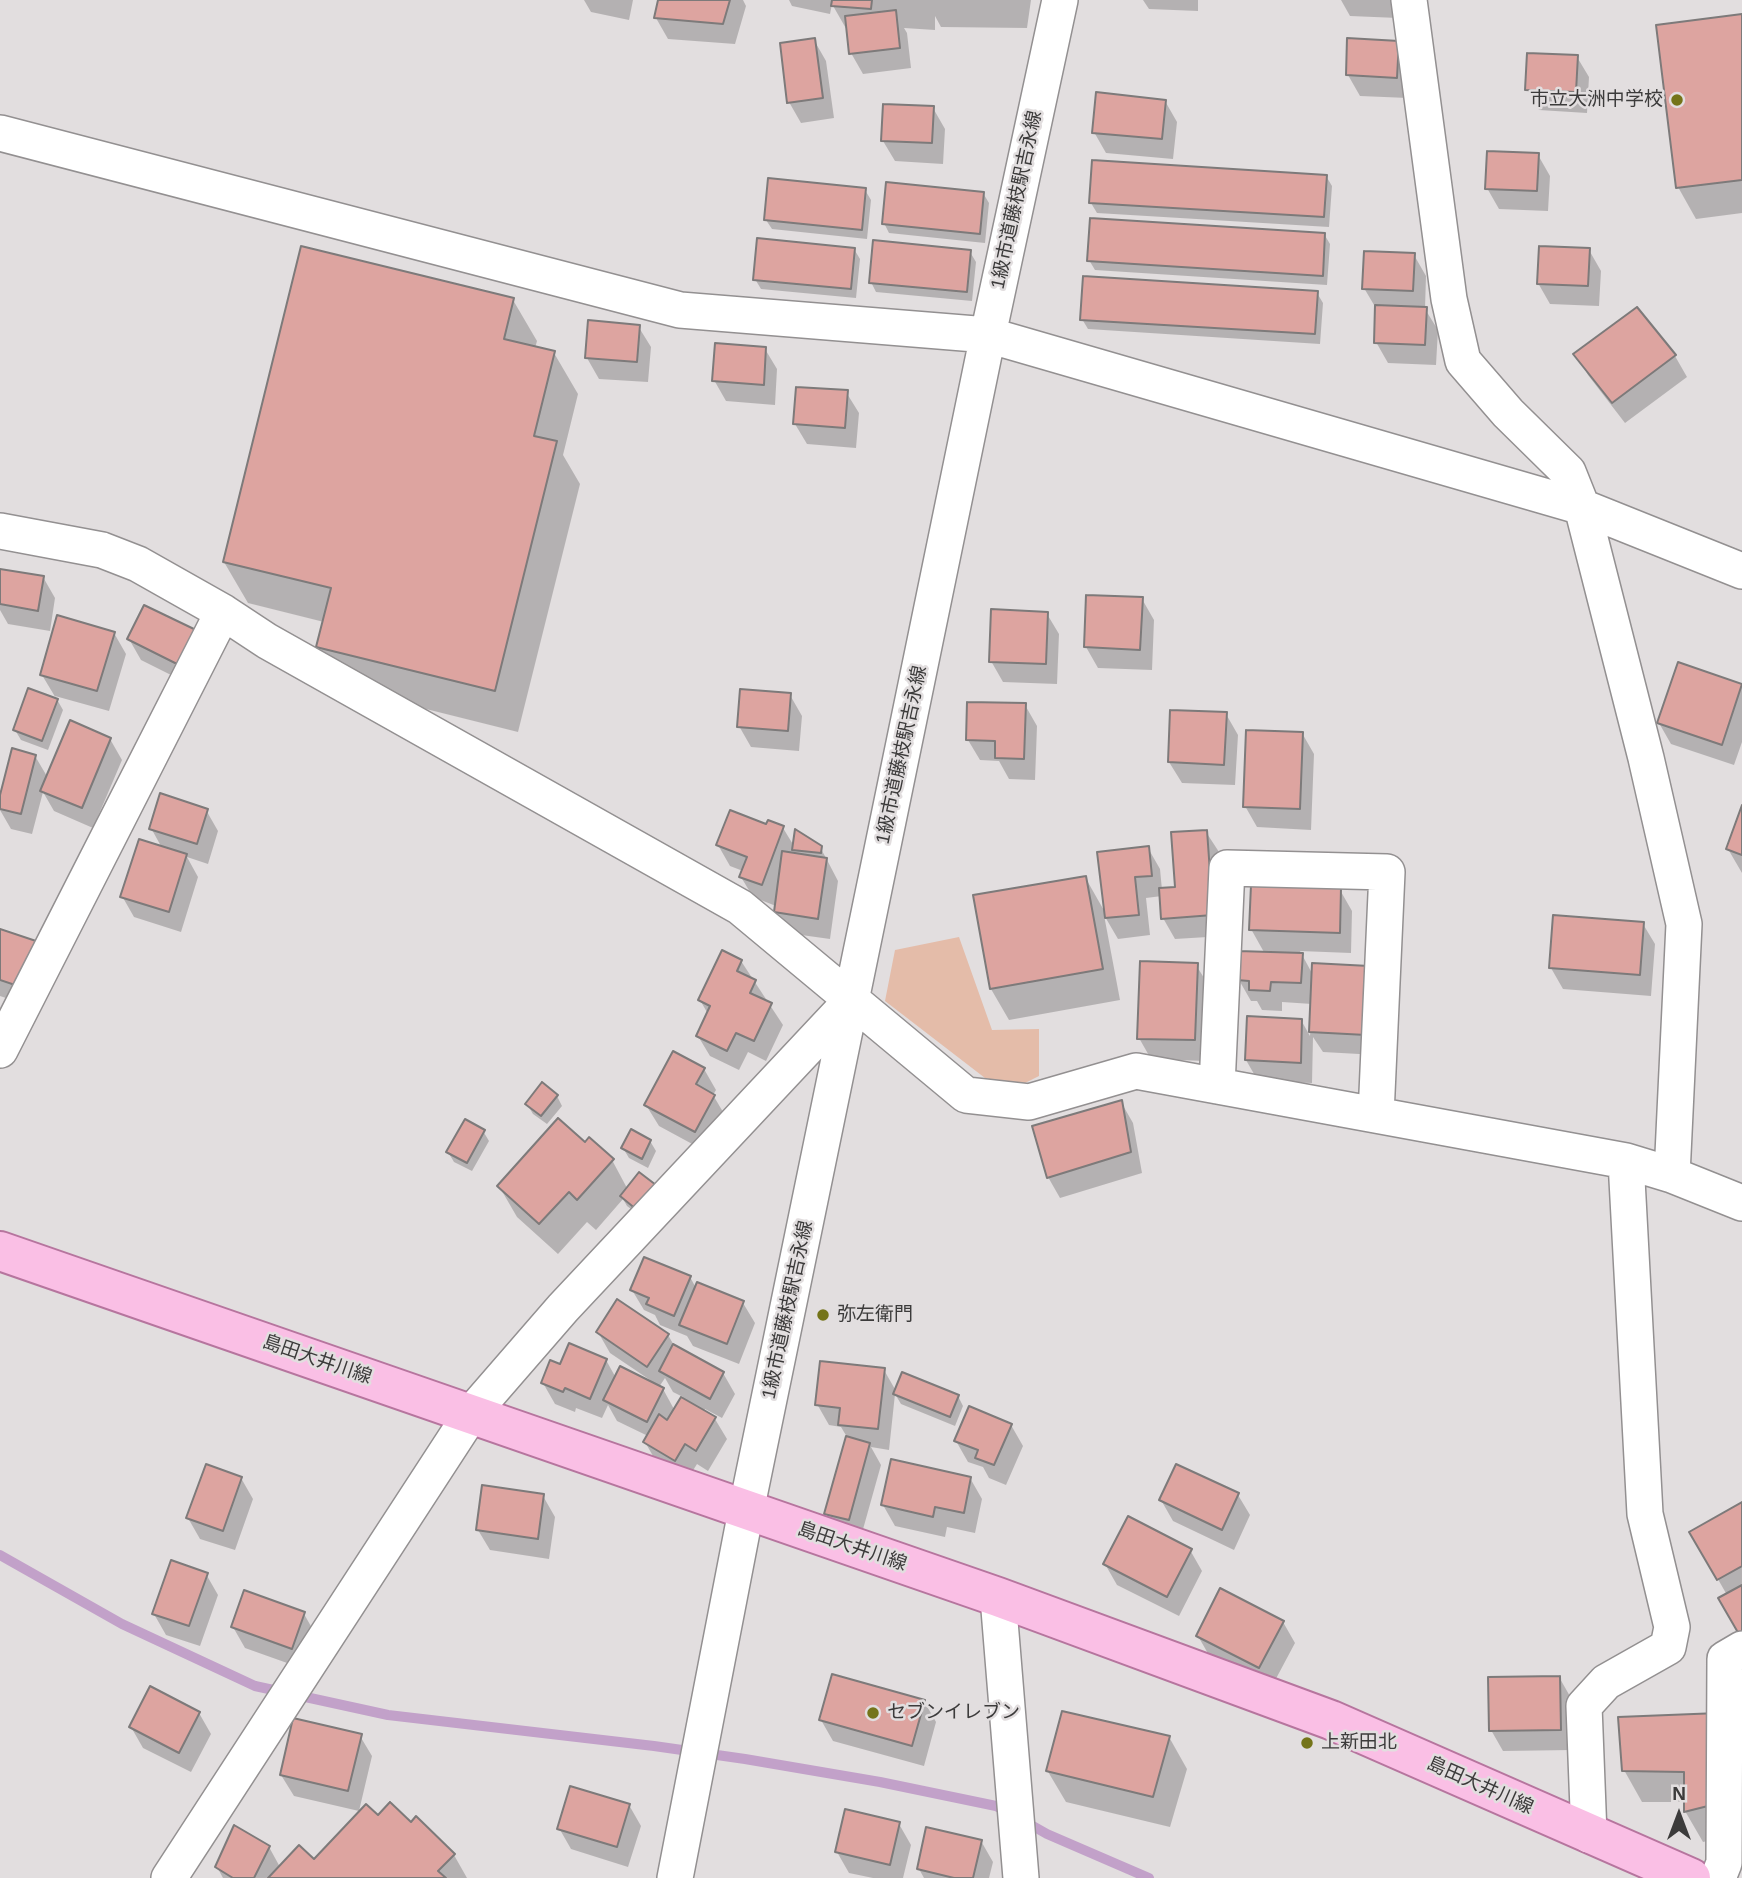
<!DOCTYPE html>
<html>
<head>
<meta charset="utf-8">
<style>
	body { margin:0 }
	#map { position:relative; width:1742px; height:1878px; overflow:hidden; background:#e2dedf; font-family:Helvetica,sans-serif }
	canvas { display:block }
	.north { position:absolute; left:1644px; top:1780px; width:70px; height:70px; -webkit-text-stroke:5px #e2dedf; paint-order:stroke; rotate:0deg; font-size:19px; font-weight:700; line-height:28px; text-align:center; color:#3c3b3b }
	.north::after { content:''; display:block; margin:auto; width:24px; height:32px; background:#3c3b3b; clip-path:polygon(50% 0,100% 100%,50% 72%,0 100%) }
</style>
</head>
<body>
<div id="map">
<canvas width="1742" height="1878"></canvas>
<div class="north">N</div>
</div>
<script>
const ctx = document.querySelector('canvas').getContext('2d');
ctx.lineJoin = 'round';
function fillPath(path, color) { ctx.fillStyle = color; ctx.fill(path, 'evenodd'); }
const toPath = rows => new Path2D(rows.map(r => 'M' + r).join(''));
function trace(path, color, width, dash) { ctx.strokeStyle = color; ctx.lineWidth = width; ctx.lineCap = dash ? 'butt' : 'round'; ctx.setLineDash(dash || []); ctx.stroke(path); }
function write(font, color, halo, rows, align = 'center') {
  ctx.font = font + ' Helvetica,"Noto Sans JP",sans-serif'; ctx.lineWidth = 5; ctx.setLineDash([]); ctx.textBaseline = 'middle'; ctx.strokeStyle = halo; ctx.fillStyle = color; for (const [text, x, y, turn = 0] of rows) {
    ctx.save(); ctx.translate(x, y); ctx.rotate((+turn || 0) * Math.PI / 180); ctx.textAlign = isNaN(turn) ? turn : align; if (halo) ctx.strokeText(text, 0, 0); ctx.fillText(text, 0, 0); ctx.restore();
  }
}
fillPath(toPath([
	[959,937,992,1030,1039,1029,1039,1076,1019,1086,985,1078,885,1001,895,950]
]), '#e4bca9');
fillPath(toPath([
	[584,0,633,0,629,20,591,12],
	[660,0,743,0,746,6,735,44,668,39,656,18],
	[789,0,1031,0,1027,28,941,27,935,16,935,30,904,28,907,33,911,68,863,74,851,53,848,32,832,4,830,14,792,6],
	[1143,0,1198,0,1198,11,1149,9],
	[1341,0,1399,0,1398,18,1350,16],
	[1742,16,1742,213,1696,219,1678,187],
	[814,40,826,61,834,118,801,123,789,102],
	[1398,42,1408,98,1360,96,1348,75],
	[1577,57,1589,77,1587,113,1539,110,1527,89],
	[1165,101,1177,122,1173,159,1106,153,1094,132],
	[933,108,945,129,943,164,895,161,883,141],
	[1538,155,1550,176,1548,211,1499,209,1487,188],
	[1326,176,1332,186,1329,227,1097,213,1091,203],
	[865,190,871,200,867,239,772,229,766,220],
	[983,193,989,203,985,243,889,233,884,223],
	[1324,234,1330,244,1327,285,1095,270,1089,260],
	[854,249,860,259,856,298,761,289,755,279],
	[1589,250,1601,271,1599,306,1550,304,1538,283],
	[970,252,976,262,972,301,876,292,871,282],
	[1414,255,1426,276,1425,309,1438,330,1436,365,1388,363,1376,342,1377,310,1364,288],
	[1317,293,1323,303,1320,344,1088,329,1082,319],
	[513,300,537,341,535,348,554,353,578,394,563,455,580,484,518,732,342,688,318,647,324,622,248,603,224,562],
	[1637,310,1675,356,1687,377,1625,423,1588,375,1576,354],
	[638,326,651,347,648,382,599,379,587,358],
	[765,349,777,369,775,405,726,401,714,380],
	[846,392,859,413,856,448,807,444,795,424],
	[0,575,43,577,55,598,50,631,8,624,0,610],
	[1142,599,1154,620,1152,670,1098,668,1086,647],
	[145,607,191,685,141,660,129,639],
	[1047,614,1059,634,1057,684,1003,682,991,661],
	[114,633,126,654,109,711,55,696,63,710,48,750,21,740,15,730,57,700,42,675],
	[1679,665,1742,686,1742,742,1734,765,1671,744,1659,723],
	[790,695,802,716,799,751,751,747,739,726],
	[1025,705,1037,726,1035,780,1009,779,999,761,980,760,968,740],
	[1226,714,1238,735,1235,785,1182,783,1169,762],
	[1302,733,1314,754,1311,830,1257,827,1245,806],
	[110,739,122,760,93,828,54,811,43,792,32,834,11,829,0,810,0,802,35,756,48,778],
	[206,810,218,831,208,864,187,857,198,877,181,932,134,917,122,896,162,848,151,828],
	[1742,811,1742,873,1728,849],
	[767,827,783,828,794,846,820,847,826,858,838,881,830,939,787,933,775,912,776,906,753,897,741,877,743,871,730,866,718,845],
	[1206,832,1219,852,1224,936,1175,939,1163,918,1162,896,1146,898,1150,935,1118,939,1104,915,1120,1000,1009,1020,991,989,1085,877,1106,914,1148,848,1160,869,1162,890,1177,889],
	[1340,890,1352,911,1351,953,1300,951,1313,975,1314,965,1377,1055,1323,1052,1313,1037,1312,1083,1258,1081,1246,1060,1301,1020,1310,1036,1312,1004,1282,1002,1282,1011,1262,1010,1257,1001,1251,1001,1239,980,1265,954,1251,929],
	[1643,924,1655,944,1651,996,1563,989,1551,968],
	[0,931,39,1009,0,996],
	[741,961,783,1025,766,1061,748,1052,739,1070,710,1056,698,1036,708,1014,700,1000],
	[1196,965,1209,986,1206,1061,1151,1059,1139,1038],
	[704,1069,716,1090,713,1095,726,1117,707,1152,659,1126,646,1105],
	[557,1096,562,1106,547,1124,533,1114,527,1104],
	[1121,1102,1133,1123,1142,1173,1060,1198,1048,1177],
	[483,1131,489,1141,472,1171,454,1162,448,1152],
	[650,1141,656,1151,648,1168,629,1158,623,1148],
	[585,1145,612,1160,643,1218,627,1206,623,1199,596,1230,587,1222,558,1254,517,1217,499,1186],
	[690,1277,696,1288,743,1303,755,1323,739,1364,693,1346,687,1336,660,1325,655,1315,644,1310,632,1290],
	[598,1332,668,1335,675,1347,723,1373,735,1394,722,1418,705,1409,703,1412,715,1419,727,1439,708,1471,697,1464,687,1480,657,1463,645,1442,648,1436,617,1421,608,1405,602,1418,576,1408,575,1412,555,1404,543,1383,561,1367,606,1360,616,1378,651,1384,653,1382,610,1353],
	[665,1378,673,1392,683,1397,675,1411,663,1389,659,1387],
	[884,1370,896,1391,958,1396,963,1406,955,1426,901,1404,895,1394,889,1450,871,1447,881,1465,860,1540,838,1534,826,1513,847,1437,841,1427,829,1425,817,1404],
	[1011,1425,1023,1446,1006,1485,989,1478,983,1467,968,1462,956,1441],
	[241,1478,253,1499,235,1550,200,1539,188,1518],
	[970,1478,982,1499,975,1533,947,1527,945,1537,895,1526,883,1505],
	[1238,1495,1250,1515,1234,1550,1173,1521,1161,1500],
	[543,1496,555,1517,549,1559,490,1550,478,1530],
	[1742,1504,1742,1636,1727,1595,1691,1532],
	[1190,1550,1202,1571,1179,1616,1117,1585,1105,1564],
	[206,1574,218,1595,200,1646,166,1635,154,1614],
	[304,1614,316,1635,304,1669,245,1648,233,1627],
	[1283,1622,1295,1643,1271,1688,1210,1657,1198,1636],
	[1559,1677,1571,1698,1572,1750,1503,1751,1491,1730],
	[924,1701,936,1722,924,1766,833,1741,821,1720],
	[199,1713,211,1734,191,1772,143,1748,131,1727],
	[1718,1715,1737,1834,1703,1842,1685,1811,1685,1802,1642,1802,1624,1770],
	[360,1736,372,1756,359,1811,294,1796,281,1775],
	[1169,1737,1187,1769,1170,1827,1066,1802,1047,1770],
	[629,1805,641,1826,628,1867,571,1849,559,1828],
	[378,1817,411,1824,454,1855,467,1878,223,1878,217,1867,269,1847,280,1867,314,1861],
	[899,1824,911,1845,903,1878,873,1878,849,1873,837,1852],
	[981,1841,993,1862,989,1878,924,1878,919,1869]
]), '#0003');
trace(toPath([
	[0,1555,122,1624,255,1686,388,1715,654,1746,745,1759,880,1782,996,1806,1010,1813],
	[1024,1821,1047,1834,1149,1878]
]), '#c2a1c9', 10);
const building = toPath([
	[658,0,730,0,723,24,654,18,658,0],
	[832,0,872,0,871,9,831,6,832,0],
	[896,10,900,48,849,54,845,16,896,10],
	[1742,14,1742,180,1676,188,1656,25,1742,14],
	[815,38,823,98,787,103,780,43,815,38],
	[1347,38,1399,41,1397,78,1346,75,1347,38],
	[1527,53,1578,55,1576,92,1525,90,1527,53],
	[1096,92,1166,100,1162,139,1092,133,1096,92],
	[883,104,934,106,932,143,881,141,883,104],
	[1487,151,1539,153,1537,191,1485,189,1487,151],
	[1092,160,1327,175,1324,217,1089,203,1092,160],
	[768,178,866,188,862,230,764,220,768,178],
	[886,182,984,192,980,234,882,224,886,182],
	[1090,218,1325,233,1323,276,1087,261,1090,218],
	[757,238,855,248,851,289,753,280,757,238],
	[873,240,971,250,967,292,869,283,873,240],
	[301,246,514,298,504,339,555,351,534,436,557,441,495,691,316,647,331,588,223,562,301,246],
	[1539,246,1590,248,1588,286,1537,284,1539,246],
	[1364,251,1415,253,1413,291,1362,289,1364,251],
	[1083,276,1318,291,1315,334,1080,320,1083,276],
	[1375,305,1427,307,1425,345,1374,343,1375,305],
	[1637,307,1676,355,1612,403,1573,354,1637,307],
	[588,320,640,325,637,362,585,358,588,320],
	[715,343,766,347,764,385,712,381,715,343],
	[796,387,848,390,845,428,793,424,796,387],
	[0,569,44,576,38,611,0,604,0,569],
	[1086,595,1143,597,1140,650,1084,647,1086,595],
	[144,605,196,630,179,665,127,639,144,605],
	[991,609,1048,612,1046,664,989,662,991,609],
	[57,615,115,632,97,691,40,675,57,615],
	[1678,662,1742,684,1722,745,1657,723,1678,662],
	[28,688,58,699,42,741,13,730,28,688],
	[740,689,791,693,788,731,737,727,740,689],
	[967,702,1026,703,1024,759,995,758,995,741,966,740,967,702],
	[1170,710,1227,712,1224,765,1168,762,1170,710],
	[70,720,111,738,82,808,40,791,70,720],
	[1246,730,1303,732,1300,809,1243,807,1246,730],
	[12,748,36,755,21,814,0,809,0,795,12,748],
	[160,793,208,809,197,844,149,829,160,793],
	[1742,805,1742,855,1726,849,1742,805],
	[730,810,766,824,768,820,784,826,762,885,739,877,747,857,716,845,730,810],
	[795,829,822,846,821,853,792,850,795,829],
	[1207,830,1213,915,1161,919,1159,888,1175,887,1171,832,1207,830],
	[139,839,187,854,169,912,120,897,139,839],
	[1149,846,1152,876,1135,877,1139,915,1105,918,1097,852,1149,846],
	[782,851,827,858,818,919,774,912,782,851],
	[1086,876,1103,969,990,989,973,895,1086,876],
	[1251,885,1341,888,1340,933,1249,930,1251,885],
	[1553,915,1644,922,1640,975,1549,968,1553,915],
	[0,929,42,943,27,989,0,980,0,929],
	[722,950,742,960,737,971,756,980,750,993,772,1003,754,1041,736,1033,727,1051,696,1036,710,1006,698,1000,722,950],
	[1238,951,1303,953,1301,983,1271,982,1270,991,1249,990,1249,981,1237,980,1238,951],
	[1140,961,1198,963,1195,1040,1137,1039,1140,961],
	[1312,963,1369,966,1366,1035,1309,1032,1312,963],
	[1247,1016,1302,1019,1301,1063,1245,1060,1247,1016],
	[673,1051,705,1068,696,1084,715,1095,695,1132,644,1105,673,1051],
	[542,1082,558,1095,541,1116,525,1104,542,1082],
	[1122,1100,1131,1152,1047,1178,1032,1126,1122,1100],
	[558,1118,585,1142,589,1137,614,1159,577,1200,569,1192,539,1224,497,1186,558,1118],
	[465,1119,485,1130,467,1163,446,1152,465,1119],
	[631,1129,651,1140,642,1159,621,1148,631,1129],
	[639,1172,656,1185,637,1210,620,1196,639,1172],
	[644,1257,691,1276,674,1316,646,1304,649,1298,630,1290,644,1257],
	[697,1282,744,1301,727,1344,679,1325,697,1282],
	[617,1299,669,1334,647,1367,596,1332,617,1299],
	[569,1343,607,1359,590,1399,565,1388,563,1392,541,1383,550,1360,560,1364,569,1343],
	[673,1344,724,1372,710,1399,659,1371,673,1344],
	[820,1361,885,1368,878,1429,838,1425,840,1408,815,1405,820,1361],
	[620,1366,664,1388,647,1422,603,1400,620,1366],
	[902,1372,959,1395,950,1417,893,1394,902,1372],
	[681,1397,716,1417,696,1451,685,1444,675,1461,643,1442,659,1414,667,1420,681,1397],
	[969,1406,1012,1424,994,1465,975,1458,978,1450,954,1441,969,1406],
	[846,1436,870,1443,849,1520,824,1514,846,1436],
	[891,1459,971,1477,964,1513,935,1507,933,1517,881,1505,891,1459],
	[206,1464,242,1477,223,1531,186,1518,206,1464],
	[1176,1464,1239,1493,1222,1530,1159,1500,1176,1464],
	[482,1485,544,1494,538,1539,476,1530,482,1485],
	[1742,1502,1742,1566,1717,1580,1689,1532,1742,1502],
	[1128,1516,1192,1549,1167,1597,1103,1564,1128,1516],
	[171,1560,208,1573,189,1626,152,1614,171,1560],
	[1742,1585,1742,1635,1740,1636,1718,1598,1742,1585],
	[1220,1588,1284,1621,1259,1668,1196,1636,1220,1588],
	[244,1590,305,1612,292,1649,231,1627,244,1590],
	[832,1674,925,1700,912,1746,819,1720,832,1674],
	[1560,1676,1561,1730,1489,1731,1488,1677,1560,1676],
	[150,1686,200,1712,179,1753,129,1727,150,1686],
	[1062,1711,1170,1736,1153,1797,1046,1771,1062,1711],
	[1719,1713,1720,1803,1684,1812,1684,1772,1622,1771,1618,1717,1719,1713],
	[293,1718,362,1734,348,1791,280,1775,293,1718],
	[570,1786,630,1804,617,1847,557,1829,570,1786],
	[390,1802,411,1822,416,1816,455,1854,438,1871,446,1878,268,1878,299,1845,314,1859,366,1804,378,1815,390,1802],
	[845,1809,900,1822,890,1865,835,1852,845,1809],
	[234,1825,270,1846,254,1878,233,1878,215,1867,234,1825],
	[926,1827,982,1840,973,1878,954,1878,917,1869,926,1827]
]);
fillPath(building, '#dda4a0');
trace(building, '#7d7a7a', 2);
const minor = toPath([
	[1409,0,1449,299,1463,361,1508,413,1568,472,1582,507,1646,758,1684,924,1672,1175,1742,1203],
	[0,133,680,310,988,335,1582,507,1742,571],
	[0,531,102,550,138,564,223,612,267,641,740,907,966,1095,1029,1102,1136,1071,1626,1161,1672,1175],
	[0,1050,223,612],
	[1217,1086,1227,868,1387,872,1376,1115],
	[998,1597,1021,1878],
	[1589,1835,1584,1706,1606,1682,1668,1647,1672,1627,1645,1514,1626,1161],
	[169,1878,471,1414,563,1308,852,1000],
	[675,1878,746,1511,988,335,1060,0],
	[1718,1878,1724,1863,1725,1659,1742,1649]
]);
const major = toPath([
	[0,1251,998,1597,1331,1720,1691,1878]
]);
trace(minor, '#939091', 38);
trace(major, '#b6759e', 42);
trace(minor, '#fff', 35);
trace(major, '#fabfe5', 38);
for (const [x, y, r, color] of [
	[1677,100,7,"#747419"],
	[823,1315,7,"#747419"],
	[873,1713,7,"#747419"],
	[1307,1743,7,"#747419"]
]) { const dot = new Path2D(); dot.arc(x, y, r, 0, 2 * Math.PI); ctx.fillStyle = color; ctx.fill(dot); trace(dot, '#e2dedf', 2.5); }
write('19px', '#3c3b3b', '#e2dedf', [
	["市立大洲中学校",1663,100,"right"],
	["弥左衛門",837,1315],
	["セブンイレブン",887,1713],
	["上新田北",1321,1743]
], 'left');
write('19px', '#3c3b3b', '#e2dedf', [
	["1級市道藤枝駅吉永線",1017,200,-78],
	["1級市道藤枝駅吉永線",902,755,-78],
	["1級市道藤枝駅吉永線",788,1310,-78],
	["島田大井川線",317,1360,19],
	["島田大井川線",852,1547,19],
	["島田大井川線",1480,1786,24]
]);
</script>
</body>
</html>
